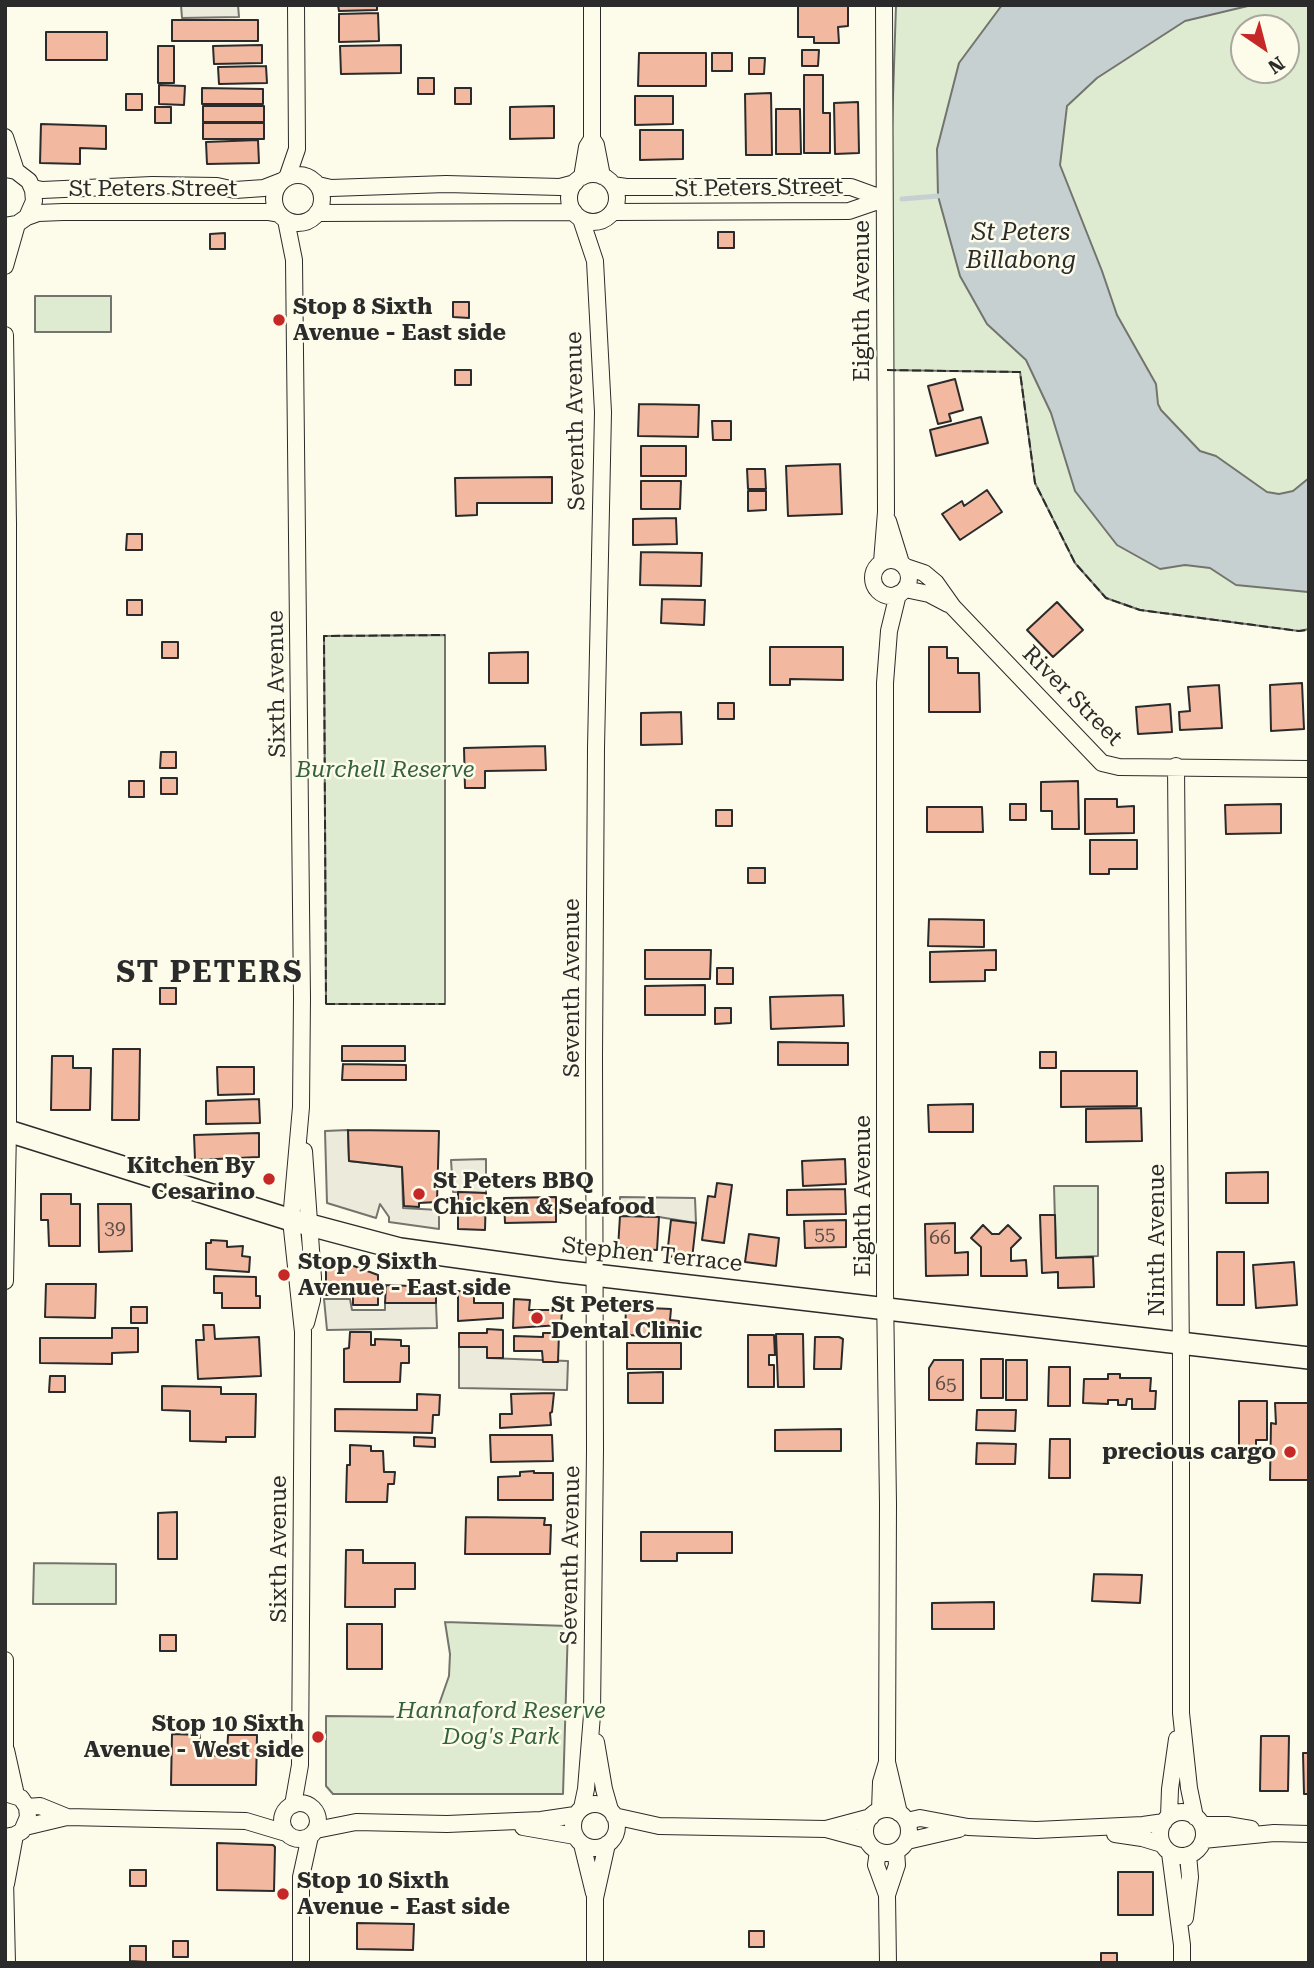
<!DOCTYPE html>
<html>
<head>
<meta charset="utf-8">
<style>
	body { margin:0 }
	#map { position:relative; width:1314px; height:1968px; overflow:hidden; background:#fdfbea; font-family:"Roboto Serif",serif }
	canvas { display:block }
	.frame { position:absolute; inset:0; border:7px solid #2b2b2b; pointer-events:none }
	.north { position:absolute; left:1230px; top:14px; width:70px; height:70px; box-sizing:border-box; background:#fdfbea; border:2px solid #a9a89e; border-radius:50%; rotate:145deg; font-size:19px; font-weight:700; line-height:28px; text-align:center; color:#2b2b2b }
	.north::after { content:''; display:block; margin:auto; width:24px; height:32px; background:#c62828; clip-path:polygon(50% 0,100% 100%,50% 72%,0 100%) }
</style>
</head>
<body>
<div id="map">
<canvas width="1314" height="1968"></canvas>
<div class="frame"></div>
<div class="north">N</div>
</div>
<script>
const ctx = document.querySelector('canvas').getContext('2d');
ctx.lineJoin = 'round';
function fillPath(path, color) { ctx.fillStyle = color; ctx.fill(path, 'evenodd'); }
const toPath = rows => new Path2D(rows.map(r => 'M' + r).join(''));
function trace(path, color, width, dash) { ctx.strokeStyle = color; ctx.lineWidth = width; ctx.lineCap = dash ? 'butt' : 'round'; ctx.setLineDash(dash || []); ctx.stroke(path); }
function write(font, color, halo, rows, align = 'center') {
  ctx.font = font + ' "Roboto Serif",serif'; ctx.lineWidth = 5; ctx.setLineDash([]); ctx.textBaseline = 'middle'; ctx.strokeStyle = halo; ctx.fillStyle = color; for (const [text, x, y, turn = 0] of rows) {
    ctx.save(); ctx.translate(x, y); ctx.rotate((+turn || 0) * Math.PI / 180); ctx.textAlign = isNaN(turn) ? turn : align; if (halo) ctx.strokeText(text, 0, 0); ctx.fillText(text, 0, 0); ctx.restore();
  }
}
const green = toPath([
	[896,5,1309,5,1309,629,1299,631,1140,610,1106,598,1075,563,1035,483,1020,372,884,370,896,5],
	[1244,28,1286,28,1286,70,1244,70,1244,28],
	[35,296,111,296,111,332,35,332,35,296],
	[445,635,445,1004,326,1004,324,636,445,635],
	[1054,1186,1098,1186,1098,1256,1056,1258,1054,1186],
	[34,1563,116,1564,116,1604,33,1604,34,1563],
	[445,1622,568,1626,563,1794,333,1794,326,1786,326,1716,419,1717,436,1713,449,1676,450,1654,445,1622]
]);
fillPath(green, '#deebd1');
trace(green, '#74746e', 2);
const parking = toPath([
	[181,5,238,5,239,17,182,18,181,5],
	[348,1130,349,1161,402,1167,403,1208,439,1210,439,1229,389,1222,389,1217,380,1204,376,1218,327,1203,325,1131,348,1130],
	[486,1159,486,1193,453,1192,451,1160,486,1159],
	[620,1197,695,1198,696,1223,659,1217,620,1216,620,1197],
	[324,1299,350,1299,352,1310,385,1310,385,1303,436,1303,437,1328,327,1330,324,1299],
	[459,1347,487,1347,488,1358,568,1361,567,1390,459,1388,459,1347]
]);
fillPath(parking, '#eceadb');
trace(parking, '#74746e', 2);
const water = toPath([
	[1002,5,1252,5,1185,21,1097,78,1067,106,1060,165,1102,271,1117,315,1156,384,1158,404,1161,410,1200,451,1216,456,1267,492,1279,494,1293,491,1309,478,1308,592,1236,585,1210,568,1185,565,1160,569,1117,545,1075,491,1051,413,1026,360,987,324,960,276,938,196,937,149,959,63,1002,5]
]);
fillPath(water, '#c7d0d0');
trace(water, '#74746e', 2);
trace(toPath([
	[902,199,938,196]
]), '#c7d0d0', 5);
const building = toPath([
	[338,5,377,5,377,10,339,11,338,5],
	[798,5,848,5,848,26,838,27,839,43,814,43,814,37,798,37,798,5],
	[378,13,379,41,339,42,339,14,378,13],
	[172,20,258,20,258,41,172,41,172,20],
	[46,32,107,32,107,60,46,60,46,32],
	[262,45,262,63,214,64,213,46,262,45],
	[401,45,401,73,341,74,340,46,401,45],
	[158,46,174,46,174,83,158,83,158,46],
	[802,50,819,50,818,66,802,66,802,50],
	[639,53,706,53,706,86,638,86,639,53],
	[712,53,732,53,732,71,712,71,712,53],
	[749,58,765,58,764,74,749,74,749,58],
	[266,66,267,83,219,84,218,67,266,66],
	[804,75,823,75,823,113,830,113,830,153,804,153,804,75],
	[418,78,434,78,434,94,418,94,418,78],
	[159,85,185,86,184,105,159,104,159,85],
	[202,88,263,89,263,104,202,104,202,88],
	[455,88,471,88,471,104,455,104,455,88],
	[771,93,772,155,746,155,745,94,771,93],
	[126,94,142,94,142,110,126,110,126,94],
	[635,96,673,96,673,124,635,125,635,96],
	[858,102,859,153,835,154,834,103,858,102],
	[203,106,264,106,264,122,203,122,203,106],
	[554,106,554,138,510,139,510,107,554,106],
	[155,107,171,107,171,123,155,123,155,107],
	[776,109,800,109,801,154,776,154,776,109],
	[203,123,264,123,264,139,203,139,203,123],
	[41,124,106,126,106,149,80,148,80,164,40,163,41,124],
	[640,130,683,130,683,159,640,160,640,130],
	[258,140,259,163,207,164,206,142,258,140],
	[718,232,734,232,734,248,718,248,718,232],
	[225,233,225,249,210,249,210,234,225,233],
	[453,302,469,302,469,318,453,317,453,302],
	[455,370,471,370,471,385,455,385,455,370],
	[955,379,963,410,949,414,951,421,938,424,928,386,955,379],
	[639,404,699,405,698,437,638,436,639,404],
	[981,417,988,443,936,456,930,430,981,417],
	[712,421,731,421,731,440,713,440,712,421],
	[641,446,686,446,686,476,641,476,641,446],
	[840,464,842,514,788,516,786,466,840,464],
	[747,469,765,469,766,489,748,489,747,469],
	[552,477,552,503,477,503,477,515,456,516,455,478,552,477],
	[641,481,681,481,680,509,641,509,641,481],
	[987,490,1002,512,960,540,942,514,962,501,964,506,987,490],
	[748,491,766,491,766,510,748,511,748,491],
	[676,518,677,544,633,545,633,519,676,518],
	[127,534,142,534,142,550,126,550,127,534],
	[641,552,702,553,701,586,640,585,641,552],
	[662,599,705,600,704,625,661,623,662,599],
	[127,600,142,600,142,615,127,615,127,600],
	[1057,602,1083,630,1053,657,1027,630,1057,602],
	[162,642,178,642,178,658,162,658,162,642],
	[770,647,843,647,843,680,790,679,790,685,770,685,770,647],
	[929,647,947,647,947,658,958,658,958,673,979,673,980,712,929,712,929,647],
	[528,652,528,683,489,683,489,653,528,652],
	[1302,683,1304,729,1271,731,1270,685,1302,683],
	[1219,685,1222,728,1180,730,1179,712,1190,711,1188,687,1219,685],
	[718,703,734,703,734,719,718,719,718,703],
	[1170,704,1172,732,1138,734,1136,707,1170,704],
	[681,712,682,744,641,745,641,713,681,712],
	[545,746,546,770,485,771,485,788,465,788,464,748,545,746],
	[161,752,176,752,176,768,160,768,161,752],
	[161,778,177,778,177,794,161,794,161,778],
	[129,781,144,781,144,797,129,797,129,781],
	[1078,781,1079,829,1052,829,1052,811,1041,811,1041,782,1078,781],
	[1085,799,1117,799,1117,807,1134,806,1134,833,1085,834,1085,799],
	[1010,804,1026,804,1026,820,1010,820,1010,804],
	[1281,804,1281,833,1226,834,1225,805,1281,804],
	[927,807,982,807,983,832,927,832,927,807],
	[716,810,732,810,732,826,716,826,716,810],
	[1090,840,1137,840,1137,869,1109,869,1109,874,1090,874,1090,840],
	[748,868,765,868,765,883,748,883,748,868],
	[929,919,984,920,984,947,928,946,929,919],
	[645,950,711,950,710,979,645,979,645,950],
	[996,950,996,970,985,970,985,981,930,982,930,952,996,950],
	[717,968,733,968,733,984,717,984,717,968],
	[705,985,705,1015,645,1015,645,986,705,985],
	[160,988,176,988,176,1004,160,1004,160,988],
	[843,995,844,1026,771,1029,770,997,843,995],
	[715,1008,731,1008,731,1023,715,1024,715,1008],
	[778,1042,848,1043,848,1065,778,1065,778,1042],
	[342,1046,405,1046,405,1061,342,1061,342,1046],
	[113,1049,140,1049,139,1120,112,1120,113,1049],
	[1040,1052,1056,1052,1056,1068,1040,1068,1040,1052],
	[52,1056,73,1056,73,1068,91,1068,90,1110,51,1110,52,1056],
	[343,1064,406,1065,406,1080,342,1080,343,1064],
	[217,1067,254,1067,254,1094,218,1095,217,1067],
	[1061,1071,1137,1071,1137,1106,1061,1107,1061,1071],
	[259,1099,260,1123,206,1124,206,1101,259,1099],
	[973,1104,973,1132,929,1132,928,1105,973,1104],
	[1141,1108,1142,1141,1086,1142,1086,1109,1141,1108],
	[348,1130,439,1131,437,1202,419,1203,419,1207,404,1206,402,1167,349,1161,348,1130],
	[259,1133,259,1157,195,1160,194,1135,259,1133],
	[845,1159,846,1184,803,1186,802,1161,845,1159],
	[1268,1172,1268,1203,1226,1203,1226,1173,1268,1172],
	[717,1183,732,1185,724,1243,702,1240,708,1196,715,1197,717,1183],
	[845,1189,846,1214,787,1215,787,1190,845,1189],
	[458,1192,486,1193,485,1230,458,1229,458,1192],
	[41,1194,71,1194,71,1204,80,1204,80,1246,49,1246,48,1220,41,1220,41,1194],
	[556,1197,556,1222,505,1223,504,1198,556,1197],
	[98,1204,131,1204,132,1251,99,1252,98,1204],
	[1040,1215,1055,1215,1056,1258,1093,1257,1094,1287,1058,1288,1058,1272,1042,1273,1040,1215],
	[620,1216,659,1217,657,1250,618,1248,620,1216],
	[671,1220,696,1223,692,1259,667,1256,671,1220],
	[846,1220,846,1247,805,1248,804,1221,846,1220],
	[955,1223,955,1253,968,1252,968,1275,926,1276,925,1224,955,1223],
	[983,1225,992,1234,999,1234,1008,1225,1021,1238,1011,1248,1011,1261,1026,1260,1027,1276,981,1276,981,1247,971,1238,983,1225],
	[749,1234,779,1238,776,1266,745,1262,749,1234],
	[211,1240,227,1241,227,1247,243,1246,242,1256,250,1257,249,1272,206,1269,206,1243,211,1243,211,1240],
	[1217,1252,1244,1252,1244,1305,1217,1305,1217,1252],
	[335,1259,378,1275,378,1305,353,1305,353,1295,326,1295,326,1267,335,1259],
	[1294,1262,1297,1305,1256,1308,1253,1265,1294,1262],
	[214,1276,256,1277,256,1296,260,1296,260,1308,222,1308,222,1293,214,1293,214,1276],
	[46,1284,96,1284,95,1318,45,1317,46,1284],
	[386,1285,436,1287,436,1303,385,1303,386,1285],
	[458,1291,474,1292,474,1303,503,1303,503,1318,458,1321,458,1291],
	[514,1299,530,1300,529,1310,562,1310,561,1325,513,1328,514,1299],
	[131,1307,147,1307,147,1323,131,1323,131,1307],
	[626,1307,671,1309,670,1320,679,1321,678,1337,625,1335,626,1307],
	[203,1325,214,1325,215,1339,259,1337,261,1376,198,1379,196,1340,204,1340,203,1325],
	[112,1328,138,1328,138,1352,112,1353,112,1364,40,1363,40,1338,112,1338,112,1328],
	[487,1329,503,1330,503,1358,487,1358,487,1347,459,1347,459,1333,487,1333,487,1329],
	[350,1332,371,1332,371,1345,375,1345,375,1339,401,1340,401,1346,409,1346,409,1363,401,1363,400,1382,344,1382,344,1349,349,1348,350,1332],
	[543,1333,559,1333,558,1362,543,1362,542,1351,514,1351,514,1336,543,1337,543,1333],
	[776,1334,803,1334,804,1387,778,1387,776,1334],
	[748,1335,774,1335,775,1355,769,1355,769,1365,774,1365,774,1387,748,1387,748,1335],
	[815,1337,839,1337,843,1339,841,1369,814,1369,815,1337],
	[627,1343,681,1343,681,1369,627,1369,627,1343],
	[981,1359,1003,1359,1003,1398,981,1398,981,1359],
	[934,1360,963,1360,963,1400,929,1400,929,1368,934,1360],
	[1006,1360,1027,1360,1027,1400,1006,1400,1006,1360],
	[1049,1367,1070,1367,1070,1406,1048,1406,1049,1367],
	[663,1372,663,1403,628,1403,628,1373,663,1372],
	[1108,1374,1120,1374,1120,1378,1151,1378,1150,1391,1156,1391,1155,1409,1132,1409,1132,1399,1127,1399,1126,1405,1118,1405,1118,1400,1108,1400,1108,1404,1083,1403,1084,1379,1108,1379,1108,1374],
	[50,1376,65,1376,65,1392,49,1392,50,1376],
	[162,1386,221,1387,221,1394,256,1394,255,1437,226,1437,226,1442,190,1441,190,1411,162,1410,162,1386],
	[554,1393,552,1412,550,1413,551,1425,500,1428,500,1414,512,1414,511,1394,554,1393],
	[417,1394,440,1395,439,1415,433,1415,432,1433,335,1431,335,1409,417,1410,417,1394],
	[1239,1401,1267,1401,1267,1440,1256,1440,1256,1449,1239,1449,1239,1401],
	[1275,1403,1309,1403,1309,1480,1270,1480,1271,1423,1276,1424,1275,1403],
	[977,1410,1016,1410,1015,1431,976,1430,977,1410],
	[841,1429,841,1451,775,1451,775,1430,841,1429],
	[490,1435,552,1435,553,1461,491,1462,490,1435],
	[414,1437,435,1438,435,1447,414,1446,414,1437],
	[1050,1439,1070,1439,1070,1478,1049,1478,1050,1439],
	[977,1443,1016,1444,1015,1464,976,1464,977,1443],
	[350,1445,371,1446,371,1451,383,1451,384,1472,395,1472,394,1484,388,1484,387,1502,346,1502,347,1465,350,1465,350,1445],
	[534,1471,534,1473,553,1473,553,1500,498,1500,498,1477,520,1476,520,1472,534,1471],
	[177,1512,177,1559,158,1559,158,1513,177,1512],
	[466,1517,545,1518,544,1525,551,1525,550,1554,465,1554,466,1517],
	[641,1532,732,1532,732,1553,677,1553,677,1561,641,1561,641,1532],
	[346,1550,363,1550,363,1563,415,1563,415,1589,395,1589,395,1607,345,1607,346,1550],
	[1094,1574,1142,1575,1140,1603,1092,1601,1094,1574],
	[994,1602,994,1629,932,1629,932,1603,994,1602],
	[347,1624,382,1624,382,1669,347,1669,347,1624],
	[160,1635,176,1635,176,1651,160,1651,160,1635],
	[172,1734,200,1735,200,1755,227,1756,228,1735,257,1735,256,1785,171,1785,172,1734],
	[1261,1736,1289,1736,1288,1791,1260,1791,1261,1736],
	[1303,1753,1309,1753,1309,1794,1304,1794,1303,1753],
	[217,1843,273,1845,275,1847,274,1891,217,1890,217,1843],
	[130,1870,146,1870,146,1886,130,1886,130,1870],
	[1118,1872,1153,1872,1153,1915,1118,1915,1118,1872],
	[357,1923,414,1924,413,1950,357,1949,357,1923],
	[749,1931,764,1931,764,1947,749,1947,749,1931],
	[173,1941,188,1941,188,1957,173,1957,173,1941],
	[130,1946,146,1946,146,1962,130,1961,130,1946],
	[1101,1953,1117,1953,1117,1963,1101,1963,1101,1953]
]);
fillPath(building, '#f2b8a0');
trace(building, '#2b2b2b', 2);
const minor = toPath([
	[592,5,592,139,596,145,602,176],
	[5,137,16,171],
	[5,169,16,171,29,181,33,190,34,201,27,217,17,224,5,226],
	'569 198a24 24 0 1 1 48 0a24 24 0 1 1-48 0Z',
	'274 199a24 24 0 1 1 48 0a24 24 0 1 1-48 0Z',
	[582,177,587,147,592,139],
	[287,178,297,149,296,5],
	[318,185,331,188,446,184,560,187,575,183],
	[613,185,626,187,851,187,884,199],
	[33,188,42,190,152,185,217,186,235,190,264,188,282,181],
	[613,212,849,211,884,199],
	[317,213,574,212],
	[27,217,38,213,63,212,268,212,279,214],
	[581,219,595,261,603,412,596,748,594,1057,595,1449,592,1715,586,1789,582,1808],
	[286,220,294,260,302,998,301,1107,291,1220,303,1332,300,1765,293,1805],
	[5,266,17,224],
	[5,335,8,524,8,1131,5,1281],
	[888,521,901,563],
	'873 578a18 18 0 1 1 36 0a18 18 0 1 1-36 0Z',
	[882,562,886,512,884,5],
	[906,567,924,573,936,583,953,607,1102,763,1119,767,1309,769],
	[905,589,929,594,948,604],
	[1176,766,1181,1361,1181,1713,1189,1788,1195,1817],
	[304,1151,313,1278,312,1300,306,1323],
	[5,1660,5,1753],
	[596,1742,604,1789,610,1810],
	[6,1750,16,1795],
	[887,1762,899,1813],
	[5,1793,21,1798,27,1807,28,1817,22,1831,15,1835,5,1837],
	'282 1821a18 18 0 1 1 36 0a18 18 0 1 1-36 0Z',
	'573 1826a22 22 0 1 1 44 0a22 22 0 1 1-44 0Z',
	[27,1807,40,1806,67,1817],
	'865 1831a22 22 0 1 1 44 0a22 22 0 1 1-44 0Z',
	[880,1810,881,1782,887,1762,888,1504,885,1291,885,683,889,631,898,594],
	'1160 1834a22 22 0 1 1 44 0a22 22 0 1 1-44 0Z',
	[614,1816,659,1826,826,1829,867,1840],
	[1169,1816,1170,1789,1177,1739],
	[907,1821,920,1818,968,1827,1036,1830,1143,1825,1164,1822],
	[1202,1825,1227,1825,1251,1829],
	[25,1827,67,1817,246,1821,286,1833],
	[523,1827,575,1836],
	[826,1829,871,1817],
	[316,1830,356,1822,447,1824,541,1820,575,1815],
	[1115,1834,1142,1838,1162,1844],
	[1203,1840,1274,1833,1309,1834],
	[907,1841,959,1829],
	[582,1844,594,1893],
	[878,1851,876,1865,887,1895],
	[1170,1853,1182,1945,1182,1963],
	[5,1879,7,1963],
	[6,1884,15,1835],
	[1185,1918,1190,1877,1188,1855],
	[301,1963,301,1877,310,1836],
	[595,1963,595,1898,607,1844],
	[888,1963,887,1895,897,1865,896,1851]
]);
const secondary = toPath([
	[5,1130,291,1220,400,1249,560,1271,1309,1358]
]);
trace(minor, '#2b2b2b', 18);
trace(secondary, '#2b2b2b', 24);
trace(minor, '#fdfbea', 16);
trace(secondary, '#fdfbea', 21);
trace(toPath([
	[887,370,1020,372,1035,483,1075,563,1106,598,1140,610,1299,631,1309,630],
	[326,1004,324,636,445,635],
	[326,1004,445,1004]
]), '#2b2b2b', 2, [9, 3.5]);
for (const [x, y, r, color] of [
	[279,320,7,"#c62828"],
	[269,1179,7,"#c62828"],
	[419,1194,7,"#c62828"],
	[284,1275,7,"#c62828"],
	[537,1318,7,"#c62828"],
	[1290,1452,7,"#c62828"],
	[318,1737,7,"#c62828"],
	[283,1894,7,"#c62828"]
]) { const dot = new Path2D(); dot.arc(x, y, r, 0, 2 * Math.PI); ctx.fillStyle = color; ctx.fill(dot); trace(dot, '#fdfbea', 2.5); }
write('19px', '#5d4e48', null, [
	["39",115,1228],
	["55",825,1234],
	["66",940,1238],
	["65",946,1384]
]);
write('23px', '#2b2b2b', '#fdfbea', [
	["St Peters Street",759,188,-1],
	["St Peters Street",153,189],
	["Eighth Avenue",862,301,-90],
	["Seventh Avenue",576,421,-91],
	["Sixth Avenue",277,684,-91],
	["River Street",1072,696,45],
	["Seventh Avenue",572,988,-90],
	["Eighth Avenue",863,1196,-90],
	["Ninth Avenue",1157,1240,-90],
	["Stephen Terrace",652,1255,6],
	["Sixth Avenue",279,1549,-90],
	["Seventh Avenue",571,1555,-89]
]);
write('bold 23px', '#2b2b2b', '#fdfbea', [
	["Stop 8 Sixth",293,307],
	["Avenue - East side",293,333],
	["Kitchen By",255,1166,"right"],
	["Cesarino",255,1192,"right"],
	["St Peters BBQ",433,1181],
	["Chicken & Seafood",433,1207],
	["Stop 9 Sixth",298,1262],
	["Avenue - East side",298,1288],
	["St Peters",551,1305],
	["Dental Clinic",551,1331],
	["precious cargo",1276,1452,"right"],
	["Stop 10 Sixth",304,1724,"right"],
	["Avenue - West side",304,1750,"right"],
	["Stop 10 Sixth",297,1881],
	["Avenue - East side",297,1907]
], 'left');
write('italic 23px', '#34623c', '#fdfbea', [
	["Burchell Reserve",385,770],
	["Hannaford Reserve",501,1711],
	["Dog's Park",501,1737]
]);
write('italic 24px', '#2b2b2b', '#fdfbea', [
	["St Peters",1021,233],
	["Billabong",1021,261]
]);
ctx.letterSpacing = '2px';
write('bold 30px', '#2b2b2b', '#fdfbea', [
	["ST PETERS",210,973]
]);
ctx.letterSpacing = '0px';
</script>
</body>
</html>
